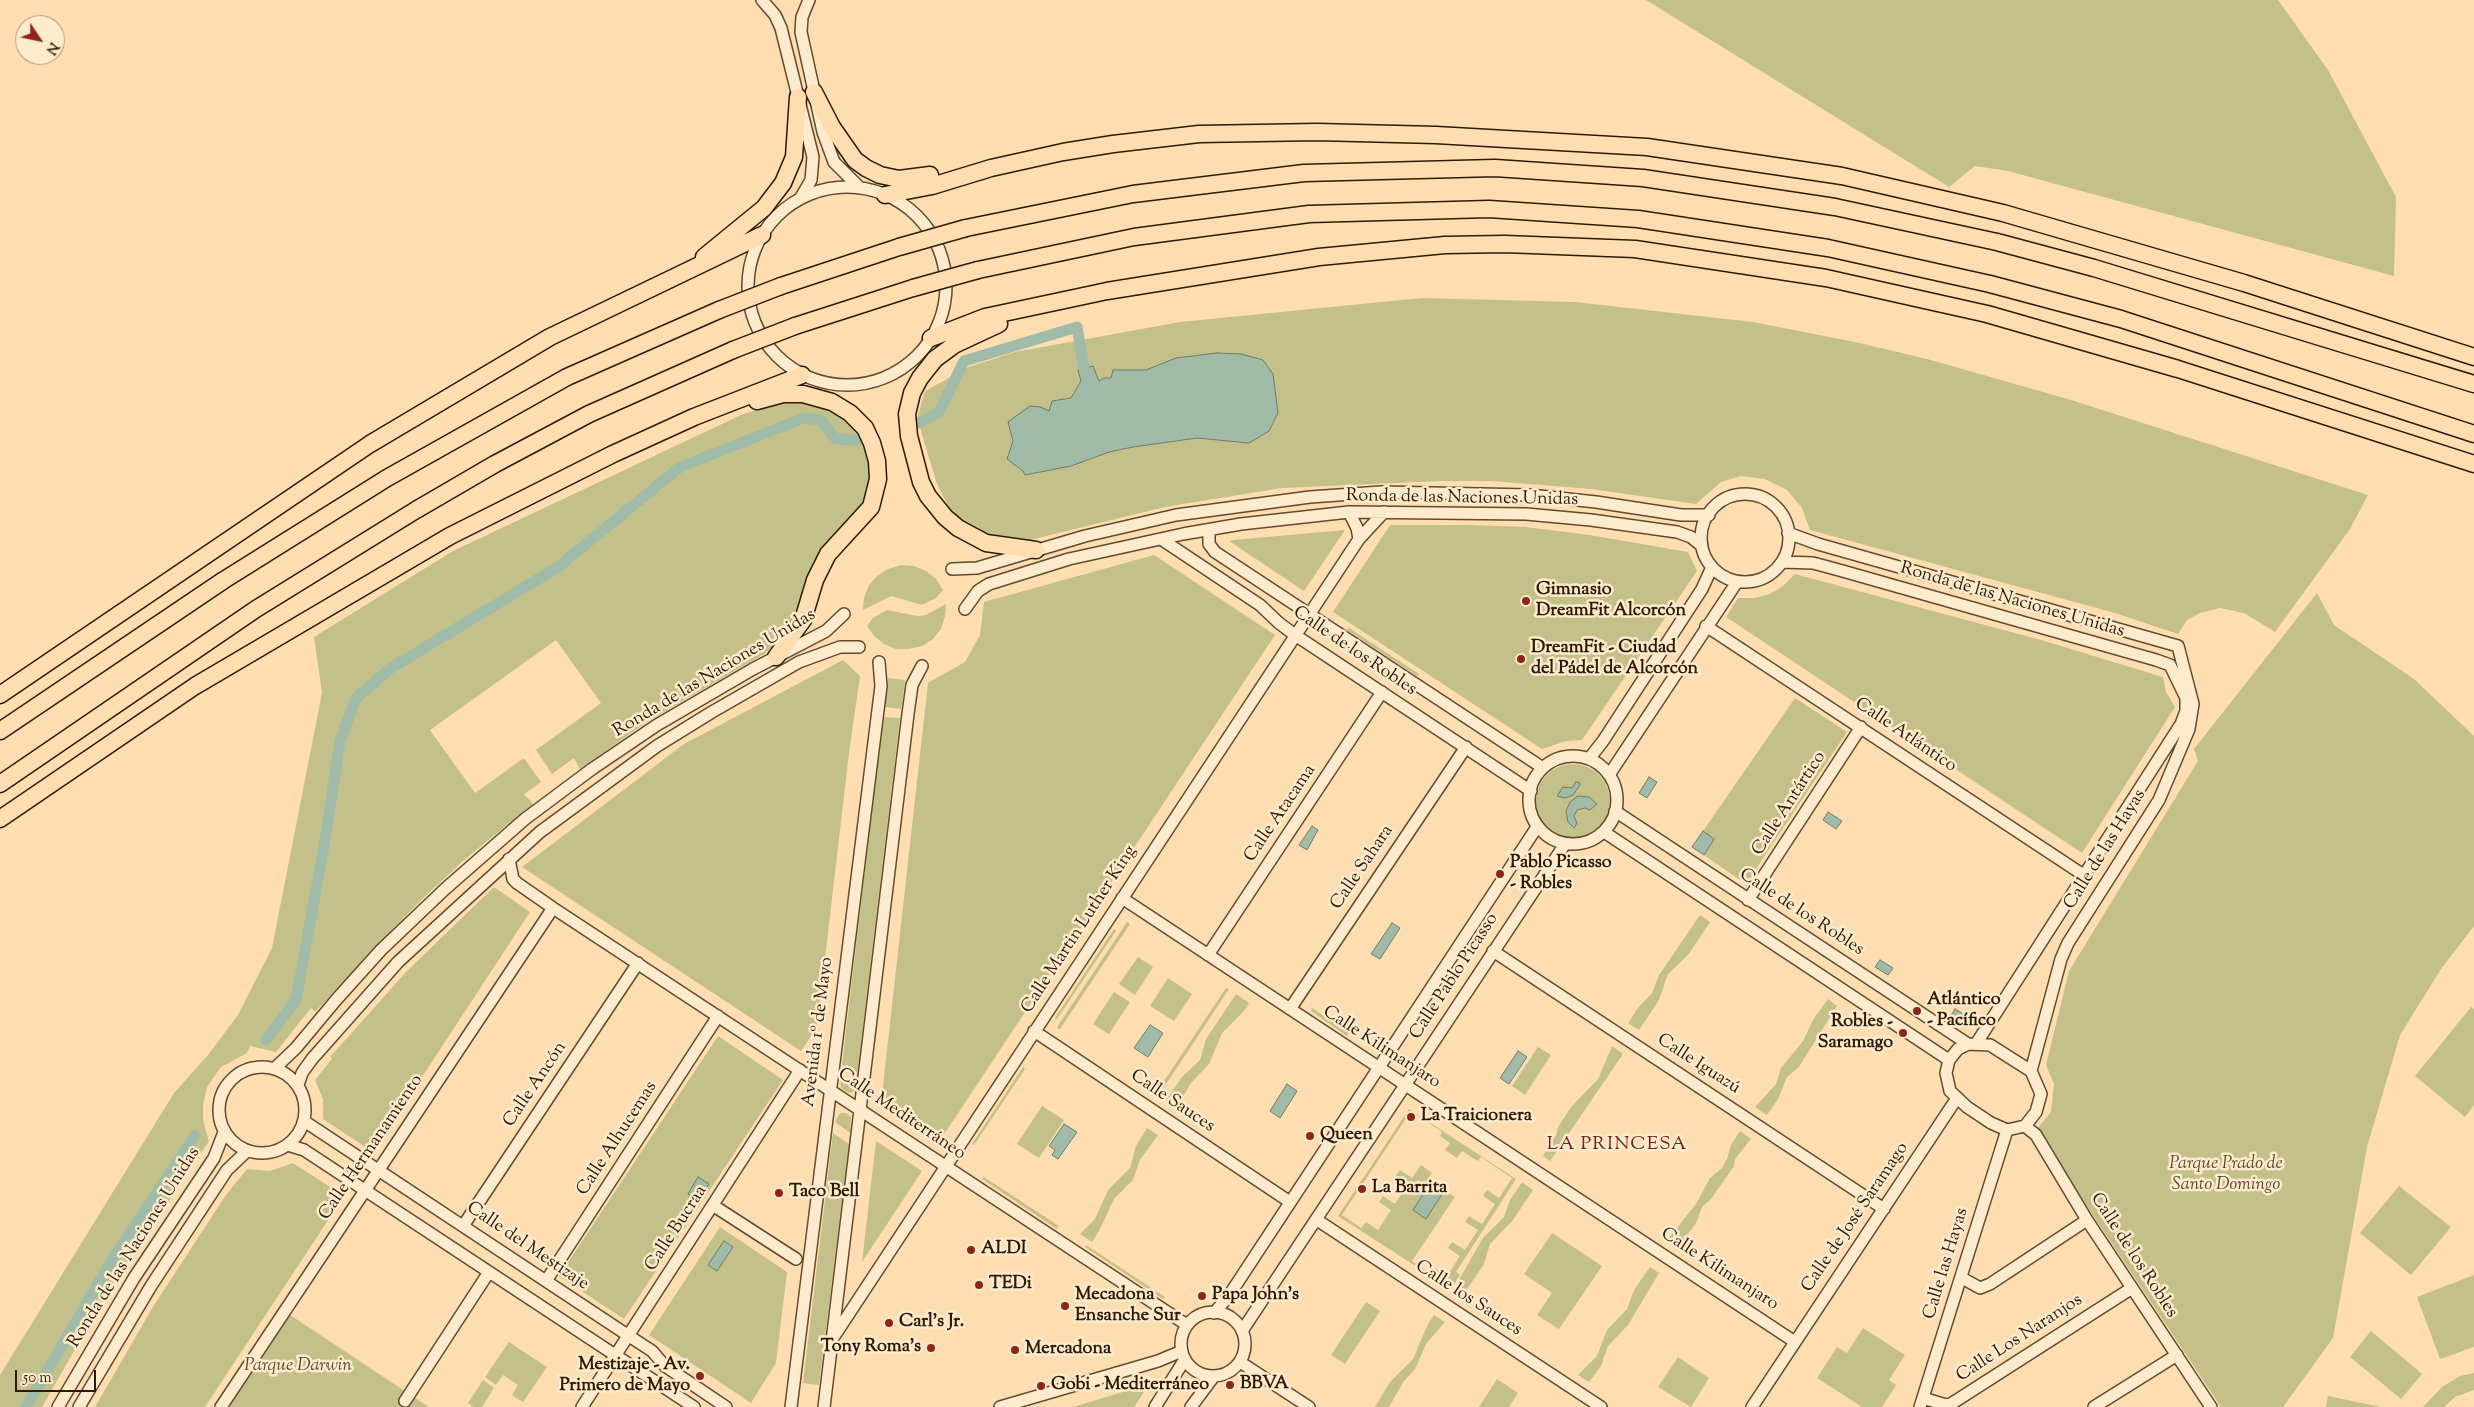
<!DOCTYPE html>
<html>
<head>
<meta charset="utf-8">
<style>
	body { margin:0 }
	#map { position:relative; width:2474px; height:1407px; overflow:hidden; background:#fedeb1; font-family:"Sorts Mill Goudy",serif }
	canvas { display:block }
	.north { position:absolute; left:15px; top:15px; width:50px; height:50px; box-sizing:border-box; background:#feeacc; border:1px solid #ab967c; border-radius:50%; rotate:124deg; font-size:14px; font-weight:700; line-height:20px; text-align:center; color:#2e1903 }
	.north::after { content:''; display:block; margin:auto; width:18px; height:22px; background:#8f2418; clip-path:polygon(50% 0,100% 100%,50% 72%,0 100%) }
	.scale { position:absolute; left:15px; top:1370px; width:81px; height:22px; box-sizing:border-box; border:2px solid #2e1903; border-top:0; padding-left:6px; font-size:15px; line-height:18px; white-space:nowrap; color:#2e1903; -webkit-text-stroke:4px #feeacc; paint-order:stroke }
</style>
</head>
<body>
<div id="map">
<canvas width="2474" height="1407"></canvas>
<div class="north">N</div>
<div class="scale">50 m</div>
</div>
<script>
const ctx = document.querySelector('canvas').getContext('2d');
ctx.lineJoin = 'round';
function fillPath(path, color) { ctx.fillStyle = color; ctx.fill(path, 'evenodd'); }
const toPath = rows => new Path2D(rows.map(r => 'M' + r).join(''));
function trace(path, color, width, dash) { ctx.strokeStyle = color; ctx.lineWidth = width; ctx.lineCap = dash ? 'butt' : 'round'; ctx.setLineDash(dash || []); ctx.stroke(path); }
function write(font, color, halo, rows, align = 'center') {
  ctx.font = font + ' "Sorts Mill Goudy",serif'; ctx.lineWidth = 5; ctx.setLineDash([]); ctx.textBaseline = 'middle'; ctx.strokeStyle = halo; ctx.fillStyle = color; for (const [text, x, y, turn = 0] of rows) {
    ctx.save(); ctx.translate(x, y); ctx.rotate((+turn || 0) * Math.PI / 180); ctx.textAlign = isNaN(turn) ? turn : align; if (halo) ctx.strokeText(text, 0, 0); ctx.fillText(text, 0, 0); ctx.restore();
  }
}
fillPath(toPath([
	[1646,0,2278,0,2328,70,2396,197,2394,276,2008,171,1975,166,1949,187],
	[1422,298,1575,302,1753,322,1855,342,1927,359,2071,400,2368,495,2350,529,2275,632,2244,613,2220,608,2200,613,2187,620,2178,634,2115,613,1810,530,1802,508,1787,490,1765,479,1741,476,1721,482,1696,504,1591,489,1492,481,1441,481,1282,488,1165,507,1026,541,988,537,953,516,937,484,917,418,925,391,969,367,1015,352,1180,322],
	[785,402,808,402,830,408,852,423,865,442,872,471,870,500,789,633,764,654,648,721,580,769,574,758,552,774,536,750,601,703,556,640,430,730,475,793,524,758,541,782,524,794,535,806,508,824,464,860,418,903,315,1012,311,1008,276,1052,250,1046,247,1053,221,1067,207,1087,203,1105,203,1120,209,1141,106,1295,42,1407,0,1407,0,1375,174,1093,208,1055,238,1015,272,948,322,693,314,637,453,551,743,414],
	[1390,525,1469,525,1526,527,1590,535,1688,552,1697,571,1582,740,1566,741,1542,749,1333,612],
	[1345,530,1304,591,1229,541,1233,540],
	[1154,555,1275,635,939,1142,881,1104,928,683,965,662,980,635,984,602],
	[901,565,914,566,926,571,936,579,943,590,936,598,922,605,891,596,863,610,864,598,869,585,877,576,888,569],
	[1795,574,2041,640,2163,677,2166,692,2175,707,2082,853,1726,617,1738,598,1754,598,1770,594,1783,586],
	[2317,593,2334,625,2414,679,2474,736,2474,926,2441,969,2400,1035,2367,1147,2333,1338,2283,1407,2221,1407,2036,1130,2051,1112,2054,1084,2046,1065,2069,971,2198,761,2194,749],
	[946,604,945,616,941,629,933,639,922,646,909,649,896,649,884,644,874,636,867,626,873,618,887,610,918,616,926,615],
	[1349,628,1419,674,1417,676,1347,630],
	[843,660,860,676,849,753,817,1027,801,1051,522,867,684,744],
	[888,678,905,680,901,709,885,707],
	[1795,698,1847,732,1746,884,1692,847],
	[883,717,900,718,857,1076,842,1065],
	'1536 801a37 37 0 1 1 74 0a37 37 0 1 1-74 0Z',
	[494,887,530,912,373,1152,323,1119,323,1099,315,1080,332,1059,330,1057,407,971],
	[1700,915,1710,922,1689,954,1668,974,1659,1000,1639,1030,1628,1023,1638,1008,1652,993,1659,975],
	[1127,922,1130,924,1060,1029,1057,1028,1059,1024],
	[1114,929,1116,931,1057,1019,1055,1018],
	[1138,957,1153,967,1135,995,1119,984],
	[1168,978,1192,994,1174,1021,1150,1006],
	[1226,988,1229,989,1159,1095,1156,1093],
	[1114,992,1130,1002,1109,1034,1093,1024],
	[1236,994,1249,1003,1244,1011,1222,1033,1209,1064,1191,1083,1177,1107,1166,1100,1182,1077,1200,1060,1206,1039],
	[1828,999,1837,1006,1799,1067,1787,1077,1778,1099,1767,1115,1755,1107,1776,1084,1781,1068,1803,1041,1813,1020],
	[2471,1007,2474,1009,2474,1105,2465,1117,2415,1076],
	[1312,1008,1349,1033,1347,1036,1311,1011],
	[718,1036,783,1080,624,1319,559,1276],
	[1612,1046,1623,1054,1550,1161,1543,1156,1556,1135,1558,1127,1571,1107,1598,1079],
	[1538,1047,1551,1055,1525,1095,1512,1086],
	[1023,1067,1025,1069,974,1145,972,1144],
	[840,1077,855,1087,853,1092,849,1093,841,1088],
	[1042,1106,1064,1120,1039,1158,1017,1144],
	[1409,1109,1516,1179,1456,1272,1460,1275,1451,1289,1338,1216],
	[1411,1111,1442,1132,1440,1136,1450,1143,1445,1150,1457,1158,1462,1151,1478,1161,1481,1157,1512,1178,1499,1198,1487,1190,1483,1196,1495,1204,1482,1224,1469,1216,1465,1222,1478,1230,1465,1250,1452,1242,1448,1248,1460,1256,1447,1276,1435,1268,1431,1274,1412,1261,1455,1197,1428,1179,1432,1173,1421,1165,1412,1178,1400,1170,1396,1176,1408,1184,1395,1204,1383,1196,1379,1202,1391,1210,1378,1230,1366,1222,1361,1228,1342,1215],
	[840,1113,846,1113,851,1117,850,1133,835,1122],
	[1147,1128,1158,1135,1140,1160,1133,1180,1114,1199,1099,1231,1092,1242,1080,1234,1095,1219,1108,1190,1130,1168,1136,1146],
	[1740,1131,1751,1139,1735,1159,1734,1166,1711,1199,1702,1207,1696,1223,1679,1246,1668,1239,1696,1204,1710,1178,1722,1168,1727,1159,1731,1145],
	[833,1133,849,1144,819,1385,803,1383],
	[876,1141,922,1171,862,1262],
	[293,1163,344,1196,205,1407,95,1407,154,1305,226,1195,247,1169,270,1171],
	[984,1177,1059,1226,1057,1229,982,1179],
	[1522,1182,1533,1190,1513,1220,1490,1244,1484,1264,1461,1298,1452,1292,1483,1238,1504,1217,1510,1200],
	[2399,1186,2451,1227,2411,1275,2360,1233],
	[720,1227,787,1272,776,1363,751,1403,649,1335],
	[1552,1233,1602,1266,1559,1329,1537,1315,1552,1293,1524,1274],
	[1086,1245,1165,1297,1163,1299,1085,1247],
	[1650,1267,1659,1273,1628,1325,1608,1346,1601,1366,1589,1382,1578,1375,1597,1356,1607,1330,1627,1309,1634,1290],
	[2474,1275,2474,1347,2440,1359,2417,1297],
	[1366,1302,1380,1311,1345,1364,1331,1355],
	[284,1311,429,1407,221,1407],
	[1434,1315,1445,1322,1426,1344,1415,1369,1404,1381,1389,1407,1375,1407,1390,1382,1413,1359,1428,1324],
	[1863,1328,1905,1355,1889,1380,1896,1385,1882,1407,1862,1407,1817,1378,1837,1347,1847,1353],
	[2371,1331,2422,1374,2401,1399,2350,1357],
	[509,1342,547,1367,523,1402,512,1395,518,1385,503,1375,496,1385,485,1377],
	[1678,1357,1709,1378,1691,1407,1658,1387],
	[2474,1373,2474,1390,2455,1397,2444,1407,2423,1407,2442,1387,2460,1376],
	[1497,1379,1518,1393,1509,1407,1479,1407],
	[483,1380,494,1388,482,1407,473,1407,468,1403],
	[1149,1384,1134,1407,1073,1407],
	[2328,1396,2381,1407,2326,1407]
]), '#c3c089');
const water = toPath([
	[1217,353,1241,354,1263,360,1273,374,1278,413,1269,431,1249,443,1197,438,1133,447,1109,452,1071,466,1025,475,1023,471,1007,459,1013,441,1008,422,1030,406,1040,407,1049,411,1052,401,1071,398,1081,381,1078,370,1093,366,1099,381,1104,378,1111,378,1113,370,1146,370,1176,358,1217,353],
	[1649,777,1657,782,1647,798,1639,793,1649,777],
	[1576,782,1580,783,1580,785,1573,795,1565,798,1557,796,1563,787,1572,788,1576,782],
	[1578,796,1589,797,1597,804,1590,810,1585,808,1577,810,1574,816,1577,823,1574,828,1568,822,1566,811,1570,802,1578,796],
	[1828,812,1842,821,1836,829,1823,820,1828,812],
	[1312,826,1318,830,1307,850,1299,845,1312,826],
	[1703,831,1714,839,1704,855,1692,847,1703,831],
	[1392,923,1400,928,1380,959,1371,954,1392,923],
	[1880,960,1893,968,1888,975,1875,967,1880,960],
	[1955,1009,1969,1017,1963,1025,1950,1017,1955,1009],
	[1150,1025,1163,1033,1148,1057,1134,1048,1150,1025],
	[1518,1051,1527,1057,1509,1084,1500,1078,1518,1051],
	[1287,1084,1297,1091,1280,1118,1270,1111,1287,1084],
	[1064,1124,1077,1132,1058,1159,1052,1155,1055,1150,1049,1146,1064,1124],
	[698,1177,709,1184,698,1201,688,1194,698,1177],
	[1429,1185,1442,1194,1426,1219,1413,1210,1429,1185],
	[724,1241,733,1247,717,1271,708,1265,724,1241]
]);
fillPath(water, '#a0bca9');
trace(water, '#727b67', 1);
trace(toPath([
	[919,423,939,412,964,361,1077,327,1084,368],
	[266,1040,296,1000,325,840,340,741,356,698,391,668,558,567,680,467,804,418,821,420,836,439,857,440],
	[26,1407,113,1258,195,1136]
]), '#a0bca9', 11);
const minor = toPath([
	[762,0,775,15,781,28,813,157,811,180,800,199],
	[809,0,802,17,801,32,823,132,834,162,860,188],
	'748 286a99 99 0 1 1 198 0a99 99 0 1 1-198 0Z',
	'1701 538a44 44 0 1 1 88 0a44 44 0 1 1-88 0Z',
	[1209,530,1209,544,1215,552,1543,768],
	[1788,533,1818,544,2178,646,2193,704,2189,729,2159,800,2068,943,2061,959,2031,1071],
	[1161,539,1260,605,1279,623,1295,635,1531,791],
	[1359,539,1384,512],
	[1782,562,1813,563,1839,570,2156,660,2170,665,2186,698,2186,711,2181,724,1976,1044],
	[952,569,977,568,1085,536,1176,515,1310,497,1381,492,1530,495,1596,502,1681,515,1709,515],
	[965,609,978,591,989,584,1069,559,1183,534,1241,524,1349,512,1526,514,1591,520,1677,532,1691,537,1702,546],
	[1706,626,2085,876],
	'1529 800a44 44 0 1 1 88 0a44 44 0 1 1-88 0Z',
	[1589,759,1603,741,1702,589,1712,567],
	[1609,775,1737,582],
	[1615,811,1968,1044],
	[1604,832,1949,1060],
	[509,859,513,879,517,883,553,908,1187,1325],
	[1122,898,1795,1342],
	[1748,900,1861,727],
	[1493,951,1884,1209],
	[1208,955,1382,692],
	[1290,1009,1466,747],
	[1034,1031,1290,1202],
	[1968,1044,1990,1045,2031,1071,2041,1094,2036,1112,2025,1126,2007,1130,1991,1123,1967,1107,1950,1091,1946,1073,1949,1060,1958,1049,1968,1044],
	'219 1110a43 43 0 1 1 86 0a43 43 0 1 1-86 0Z',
	[275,1068,296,1048,336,1000,381,950,445,889,525,819,592,769,657,725,753,669,826,631,844,614],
	[298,1085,302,1073,312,1059,398,962,540,832,657,746,712,712,799,662,840,647,859,647],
	[304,1121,629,1336,652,1351,665,1366,726,1407],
	[2025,1126,2036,1135,2087,1220,2211,1407],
	[288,1145,304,1150,694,1407],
	[714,1206,796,1259],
	[1317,1220,1601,1407],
	[463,1226,638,963],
	[1962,1278,1980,1288,1990,1284,2087,1220],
	[546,1281,718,1016],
	'1181 1344a32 32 0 1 1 64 0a32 32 0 1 1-64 0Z',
	[1214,1313,1228,1297,1537,827],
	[1242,1331,1565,844],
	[831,1341,1359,539,1357,528,1349,512],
	[1240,1362,1309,1407],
	[1923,1398,1946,1405,1951,1404,2132,1288],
	[405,1401,489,1272],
	[58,1407,134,1278,214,1158,224,1132],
	[79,1407,151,1286,227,1170,247,1151],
	[221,1407,553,908],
	[582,1407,800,1070],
	[791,1407,881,686,879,662],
	[824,1407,908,714,912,685,922,666],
	[1000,1407,1158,1361,1182,1351],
	[1155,1407,1185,1359],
	[1191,1407,1214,1376],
	[1752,1407,1957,1098],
	[1920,1407,2007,1130],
	[2094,1407,2177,1355]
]);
const highway = toPath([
	[814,92,832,127,855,160,866,168,880,175,899,179,930,175],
	[885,195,932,186,991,168,1063,152,1113,144,1199,134,1317,132,1436,135,1647,147,1842,176,2003,213,2244,283,2474,357],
	[966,228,1133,194,1304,173,1495,168,1643,178,1835,207,1997,242,2094,268,2474,384],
	[704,257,764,208,783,183,794,157,798,97],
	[978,270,1134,237,1309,214,1489,209,1638,219,1828,248,1990,284,2121,319,2474,434],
	[781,286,899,247],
	[999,324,954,345,935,359,920,378,912,393,907,414,909,436,921,482,928,496,945,517,958,528,986,543,1036,550],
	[795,326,913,288],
	[931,338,985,317,1107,291,1319,257,1445,245,1505,244,1635,249,1826,278,1987,314,2178,369,2474,464],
	[757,401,783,394,803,394,832,402,850,413,865,428,872,443,877,461,878,479,871,507,828,554,815,580,803,620,776,657],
	[0,695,370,444,550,337,762,235],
	[0,731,224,580,387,478,567,377,719,310],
	[0,784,256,609,416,510,495,464,589,414,733,350],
	[0,819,195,686,450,536,613,454,694,417,802,375]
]);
trace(minor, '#624a2e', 14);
trace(highway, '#2e1903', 19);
trace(minor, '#feeacc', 11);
trace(highway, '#fedeb1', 16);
const highwayBridge = toPath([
	[899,247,966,228],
	[913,288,978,270],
	[719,310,781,286],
	[733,350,795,326]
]);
trace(highwayBridge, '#2e1903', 19, []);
trace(highwayBridge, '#fedeb1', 16);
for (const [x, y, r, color] of [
	[1526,601,5,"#8f2418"],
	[1521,659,5,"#8f2418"],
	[1500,874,5,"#8f2418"],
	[1917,1011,5,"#8f2418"],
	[1903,1033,5,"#8f2418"],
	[1411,1117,5,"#8f2418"],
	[1310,1136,5,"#8f2418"],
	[1362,1189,5,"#8f2418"],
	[779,1193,5,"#8f2418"],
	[971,1250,5,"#8f2418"],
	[979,1285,5,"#8f2418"],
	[1202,1296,5,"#8f2418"],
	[1065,1306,5,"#8f2418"],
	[889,1323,5,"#8f2418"],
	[931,1348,5,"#8f2418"],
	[1015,1350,5,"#8f2418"],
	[700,1376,5,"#8f2418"],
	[1230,1385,5,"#8f2418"],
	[1041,1386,5,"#8f2418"]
]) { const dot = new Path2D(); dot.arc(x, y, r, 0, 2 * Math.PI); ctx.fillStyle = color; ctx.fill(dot); trace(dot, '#feeacc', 2); }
write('18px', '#2e1903', '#feeacc', [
	["Ronda de las Naciones Unidas",1462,499,1],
	["Ronda de las Naciones Unidas",2012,601,16],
	["Calle de los Robles",1354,652,34],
	["Ronda de las Naciones Unidas",715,674,-31],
	["Calle Atlántico",1905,736,34],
	["Calle Antártico",1790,804,-57],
	["Calle Atacama",1281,814,-56],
	["Calle de las Hayas",2106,850,-58],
	["Calle Sahara",1363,868,-56],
	["Calle de los Robles",1801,913,33],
	["Calle Martin Luther King",1080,930,-57],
	["Calle Pablo Picasso",1455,977,-57],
	["Avenida 1º de Mayo",819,1032,-83],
	["Calle Kilimanjaro",1381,1048,33],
	["Calle Iguazú",1698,1065,33],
	["Calle Ancón",536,1085,-56],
	["Calle Sauces",1172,1102,34],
	["Calle Mediterráneo",901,1115,34],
	["Calle Alhucemas",618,1139,-57],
	["Calle Hermanamiento",372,1148,-56],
	["Calle de José Saramago",1856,1218,-56],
	["Calle Bucraa",677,1229,-57],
	["Calle del Mestizaje",527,1247,34],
	["Ronda de las Naciones Unidas",135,1248,-58],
	["Calle de los Robles",2133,1256,57],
	["Calle las Hayas",1947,1264,-73],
	["Calle Kilimanjaro",1719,1270,33],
	["Calle los Sauces",1468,1299,33],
	["Calle Los Naranjos",2020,1339,-33]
]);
write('bold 18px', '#2e1903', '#feeacc', [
	["Gimnasio",1536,591],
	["DreamFit Alcorcón",1536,612],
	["DreamFit - Ciudad",1531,649],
	["del Pádel de Alcorcón",1531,670],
	["Pablo Picasso",1510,864],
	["- Robles",1510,885],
	["Atlántico",1927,1001],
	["- Pacífico",1927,1022],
	["Robles -",1893,1023,"right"],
	["Saramago",1893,1044,"right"],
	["La Traicionera",1421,1117],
	["Queen",1320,1136],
	["La Barrita",1372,1189],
	["Taco Bell",789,1193],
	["ALDI",981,1250],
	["TEDi",989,1285],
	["Mecadona",1075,1296],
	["Ensanche Sur",1075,1317],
	["Papa John's",1212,1296],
	["Carl's Jr.",899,1323],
	["Tony Roma's",921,1348,"right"],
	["Mercadona",1025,1350],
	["Mestizaje - Av.",690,1366,"right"],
	["Primero de Mayo",690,1387,"right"],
	["BBVA",1240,1385],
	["Gobi - Mediterráneo",1051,1386]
], 'left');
write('italic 18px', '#5b4b2b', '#feeacc', [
	["Parque Prado de",2226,1165],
	["Santo Domingo",2226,1186],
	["Parque Darwin",298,1367]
]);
ctx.letterSpacing = '1px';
write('19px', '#7a1f14', '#feeacc', [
	["LA PRINCESA",1617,1146]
]);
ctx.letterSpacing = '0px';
</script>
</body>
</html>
